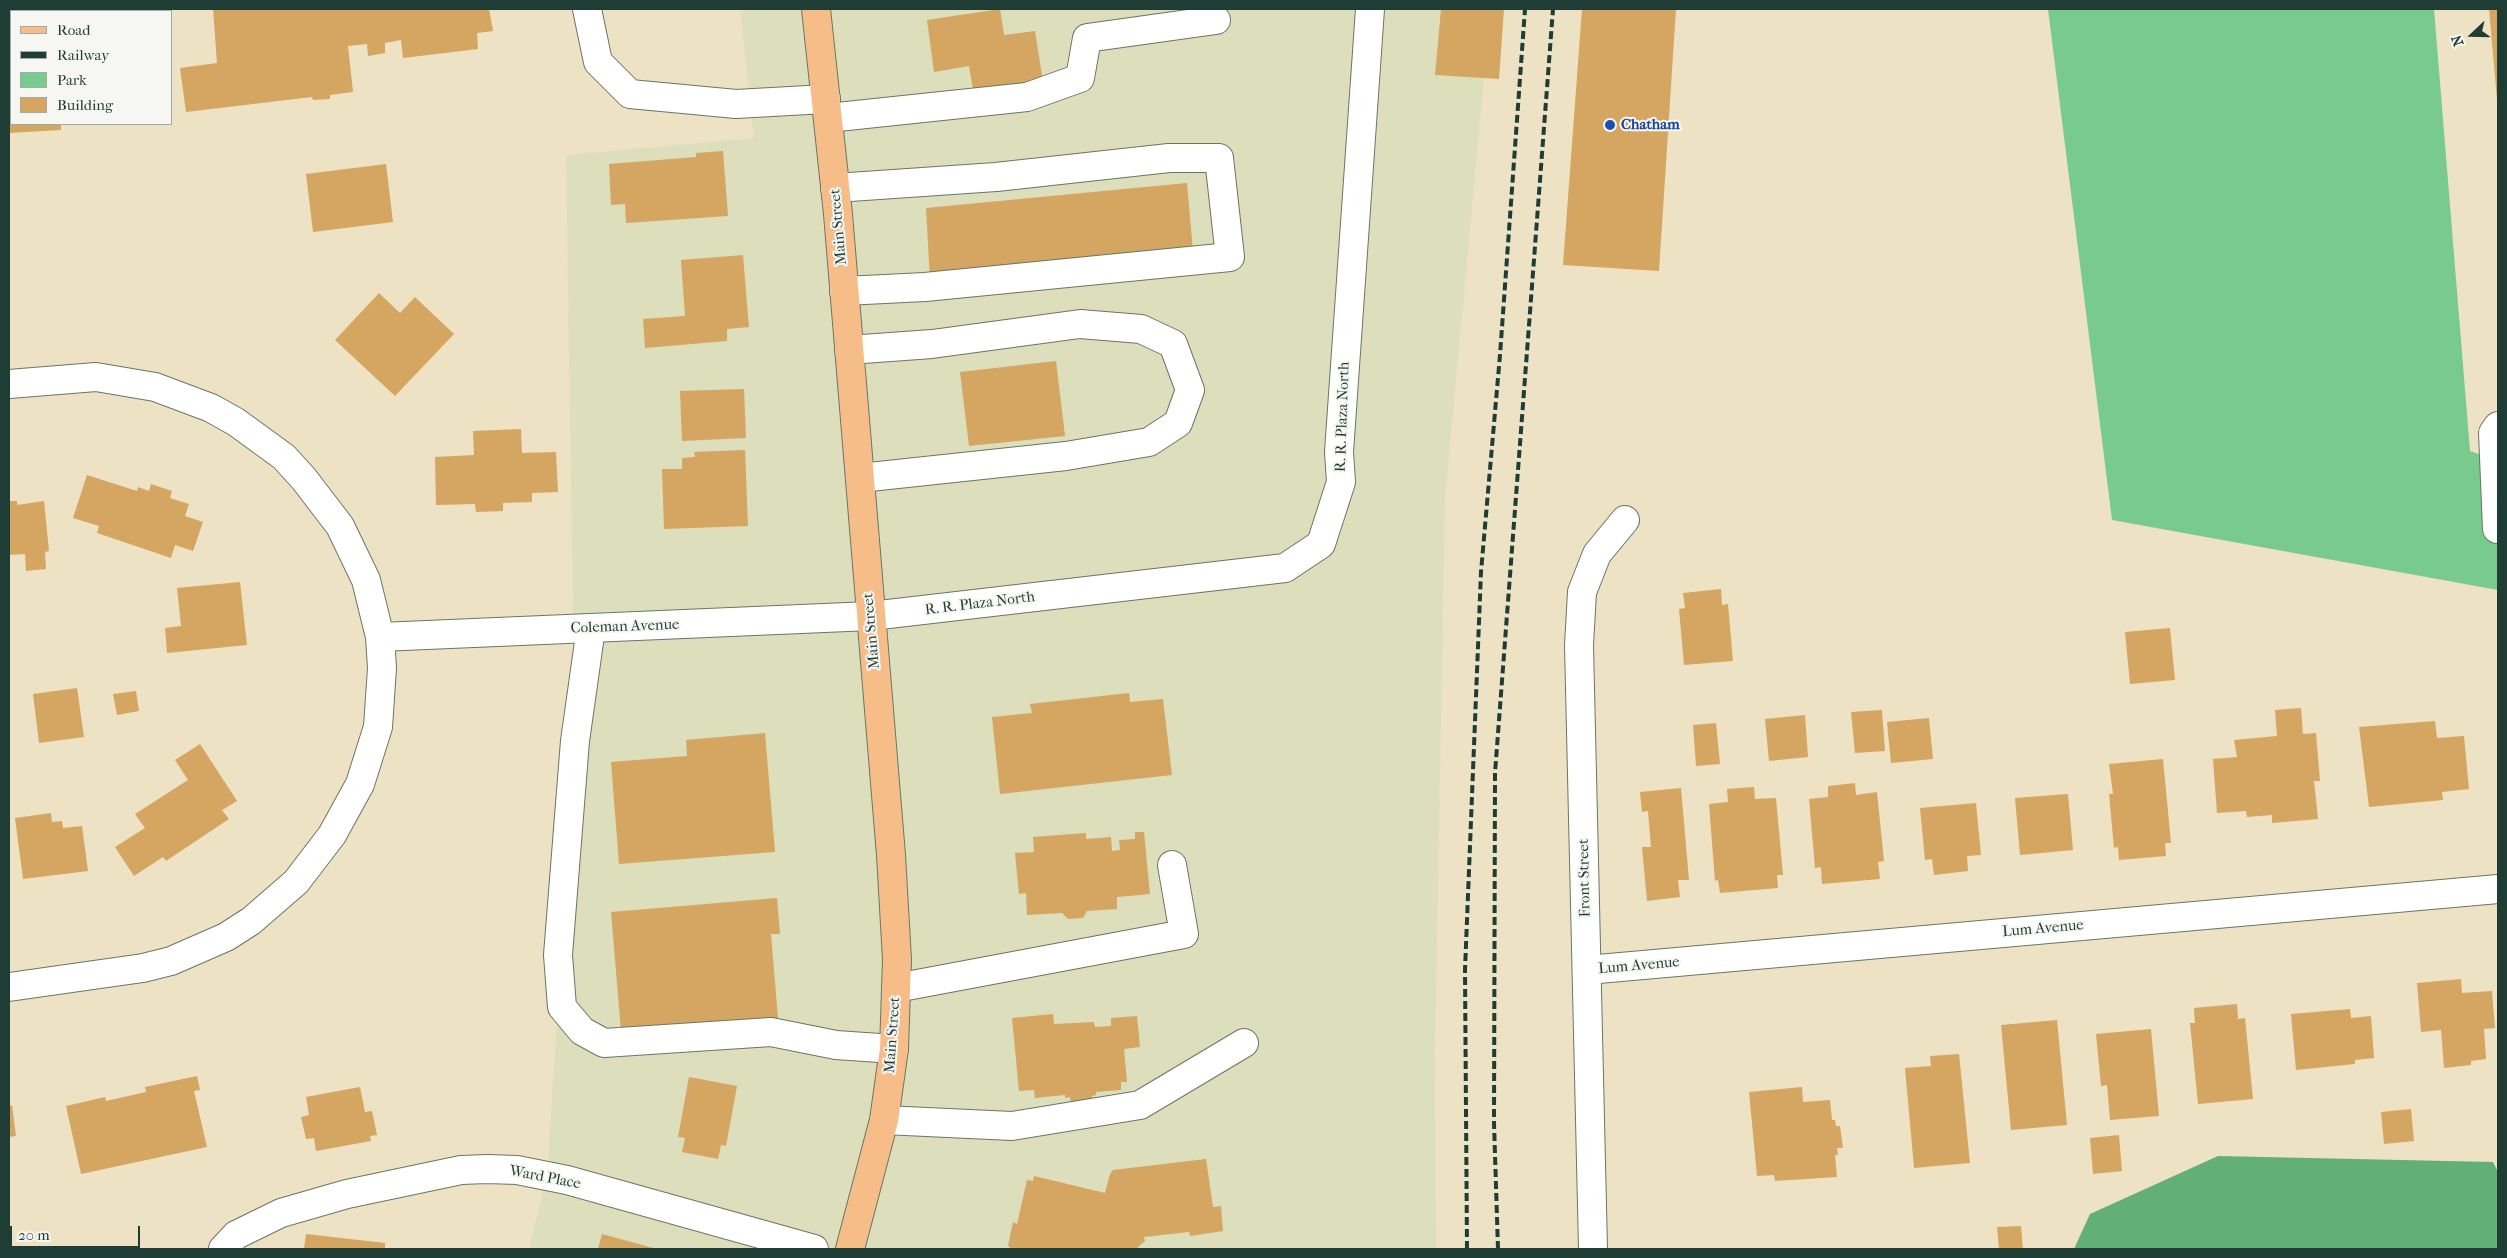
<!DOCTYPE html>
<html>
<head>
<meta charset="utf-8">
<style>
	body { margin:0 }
	#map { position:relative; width:2507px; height:1258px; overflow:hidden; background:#ede2c4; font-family:"IM FELL French Canon",serif }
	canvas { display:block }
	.frame { position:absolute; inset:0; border:10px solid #1f3d34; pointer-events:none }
	.legend { position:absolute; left:10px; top:10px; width:162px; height:115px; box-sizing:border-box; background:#f6f6f2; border:1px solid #a0aca6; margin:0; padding:6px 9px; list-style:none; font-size:15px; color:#1f3d34 }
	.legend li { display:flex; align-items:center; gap:10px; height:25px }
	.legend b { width:25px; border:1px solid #a0aca6 }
	.north { position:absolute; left:2447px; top:10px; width:50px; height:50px; -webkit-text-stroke:4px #f6f6f2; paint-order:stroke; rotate:249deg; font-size:14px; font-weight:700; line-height:20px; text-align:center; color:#1f3d34 }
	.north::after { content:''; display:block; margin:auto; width:18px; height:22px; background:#1f3d34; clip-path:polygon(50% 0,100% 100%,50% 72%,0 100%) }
	.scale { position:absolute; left:10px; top:1226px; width:130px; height:22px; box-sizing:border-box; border:2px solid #1f3d34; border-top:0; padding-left:6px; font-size:15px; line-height:18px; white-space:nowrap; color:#1f3d34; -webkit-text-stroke:4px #f6f6f2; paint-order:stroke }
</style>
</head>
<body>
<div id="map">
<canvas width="2507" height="1258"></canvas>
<div class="frame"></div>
<ul class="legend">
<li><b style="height:6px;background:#f7bd88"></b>Road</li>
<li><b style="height:6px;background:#1f3d34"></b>Railway</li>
<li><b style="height:14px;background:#78cb8d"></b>Park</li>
<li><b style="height:14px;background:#d5a562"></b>Building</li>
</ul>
<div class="north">N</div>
<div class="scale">20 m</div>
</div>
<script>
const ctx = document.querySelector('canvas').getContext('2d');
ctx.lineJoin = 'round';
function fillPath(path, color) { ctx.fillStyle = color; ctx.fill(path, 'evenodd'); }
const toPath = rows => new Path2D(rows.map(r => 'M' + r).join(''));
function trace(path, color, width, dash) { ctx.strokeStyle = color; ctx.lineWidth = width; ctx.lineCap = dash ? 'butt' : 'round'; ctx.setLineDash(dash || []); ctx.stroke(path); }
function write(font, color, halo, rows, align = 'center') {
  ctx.font = font + ' "IM FELL French Canon",serif'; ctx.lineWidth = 4; ctx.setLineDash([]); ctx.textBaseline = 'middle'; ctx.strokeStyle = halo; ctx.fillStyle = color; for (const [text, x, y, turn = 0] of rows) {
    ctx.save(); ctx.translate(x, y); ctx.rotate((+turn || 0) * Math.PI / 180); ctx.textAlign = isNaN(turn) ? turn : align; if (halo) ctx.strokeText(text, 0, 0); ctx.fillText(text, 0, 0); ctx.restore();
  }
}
fillPath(toPath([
	[740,9,1441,9,1435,75,1484,78,1445,499,1435,1051,1436,1249,529,1249,547,1176,575,741,566,155,754,138]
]), '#dcdebc');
fillPath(toPath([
	[2048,9,2434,9,2470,451,2498,461,2498,590,2112,520]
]), '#78cb8d');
fillPath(toPath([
	[2218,1156,2493,1162,2498,1172,2498,1249,2074,1249,2090,1214]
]), '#62af78');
fillPath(toPath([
	[57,9,155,9,155,10,57,11],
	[213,9,489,9,493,31,477,33,478,49,403,58,401,40,385,43,385,53,368,56,367,44,348,46,353,92,330,95,330,99,313,100,312,97,186,112,180,68,217,63],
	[1000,9,1004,35,1035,31,1043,82,974,96,969,66,934,72,927,20],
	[1441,9,1504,9,1499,79,1435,75],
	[1582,9,1676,9,1659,271,1563,265],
	[2489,9,2498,9,2498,100,2497,100],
	[9,88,11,88,11,124,61,124,61,130,9,133],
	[723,151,728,216,626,223,625,204,611,205,609,164,696,157,696,153],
	[386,164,393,222,313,232,306,174],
	[1187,183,1193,251,930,280,926,208],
	[743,255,749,327,727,329,727,341,645,348,643,319,685,316,681,260],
	[379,293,400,313,415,297,454,334,395,396,335,340],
	[1056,361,1065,436,969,446,960,372],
	[744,389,746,438,682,441,680,391],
	[521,429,522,453,556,452,558,492,532,493,532,502,503,503,503,511,476,512,475,504,436,505,435,457,474,455,473,431],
	[745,450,748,526,664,529,662,469,682,469,682,458,695,457,694,452],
	[87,475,137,491,138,487,149,491,151,484,172,491,170,498,189,504,185,516,203,522,193,551,175,545,171,558,97,533,99,526,73,518],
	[9,501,17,501,17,505,44,501,49,551,45,552,46,569,26,571,25,554,9,555],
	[240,582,247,645,167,653,165,628,181,626,177,588],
	[1721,589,1722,605,1728,604,1733,661,1684,665,1679,609,1685,608,1683,593],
	[2170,628,2175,680,2130,684,2125,632],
	[77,688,84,737,39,743,33,694],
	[136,691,139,711,117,715,113,694],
	[1129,693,1130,702,1163,699,1172,775,1000,794,992,717,1032,713,1030,704],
	[2301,708,2303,734,2316,733,2320,781,2314,781,2318,819,2272,823,2272,815,2247,817,2246,811,2217,813,2213,759,2237,757,2234,740,2277,736,2275,710],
	[1882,710,1885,751,1855,753,1851,712],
	[1805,715,1808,757,1769,761,1765,719],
	[1929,718,1933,759,1891,763,1887,722],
	[2435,721,2437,738,2464,736,2469,789,2442,792,2443,800,2369,807,2359,727],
	[1716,723,1720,764,1696,766,1693,725],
	[765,733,775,852,619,864,611,762,687,756,686,740],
	[200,744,237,801,222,810,229,819,166,861,163,857,134,876,115,847,145,828,135,814,188,780,175,760],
	[2163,759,2171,843,2165,843,2166,856,2119,860,2118,847,2114,848,2109,794,2113,794,2109,764],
	[1855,783,1856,795,1877,792,1884,861,1878,862,1880,879,1822,884,1821,867,1815,868,1809,799,1828,797,1828,786],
	[1754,787,1755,799,1776,798,1783,875,1777,875,1778,888,1720,893,1718,880,1715,881,1709,804,1728,802,1727,789],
	[1681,788,1689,880,1678,880,1680,897,1647,901,1642,847,1651,847,1648,811,1642,812,1640,792],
	[2068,794,2073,850,2020,855,2015,798],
	[1976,803,1981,855,1967,856,1968,871,1934,875,1932,859,1925,860,1920,808],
	[51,813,52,822,62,821,63,828,82,826,88,871,23,879,15,818],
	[1135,832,1144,832,1150,894,1117,897,1117,909,1087,911,1083,918,1068,919,1062,913,1027,915,1026,893,1019,894,1015,853,1034,852,1033,837,1086,833,1086,839,1111,837,1112,851,1120,850,1119,840,1135,839],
	[777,898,780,934,771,934,778,1018,621,1031,611,912],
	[2461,979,2462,993,2492,991,2495,1028,2484,1029,2486,1059,2471,1061,2471,1065,2444,1068,2441,1030,2421,1032,2417,983],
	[2237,1004,2238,1019,2245,1018,2253,1099,2198,1104,2190,1023,2195,1023,2194,1008],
	[2350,1009,2351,1018,2371,1016,2374,1058,2355,1060,2355,1064,2296,1070,2291,1014],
	[1053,1014,1054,1024,1094,1022,1095,1027,1111,1026,1111,1018,1137,1016,1140,1047,1124,1049,1127,1082,1121,1082,1121,1090,1096,1092,1096,1095,1092,1096,1093,1104,1071,1106,1070,1097,1065,1098,1065,1095,1035,1098,1034,1090,1019,1091,1012,1018],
	[2057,1020,2067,1125,2011,1130,2001,1025],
	[2151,1029,2159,1116,2110,1120,2107,1085,2101,1086,2096,1034],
	[1959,1054,1970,1163,1914,1168,1905,1068,1931,1066,1930,1056],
	[197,1076,200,1090,194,1091,207,1147,81,1174,66,1106,105,1097,106,1101,146,1092,145,1087],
	[689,1077,737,1086,726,1146,721,1145,718,1159,682,1152,685,1138,678,1137],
	[360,1087,365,1112,372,1111,377,1135,370,1136,371,1141,316,1151,314,1138,306,1139,301,1117,309,1115,306,1097],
	[1802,1087,1803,1102,1830,1100,1832,1120,1835,1120,1836,1126,1840,1126,1843,1148,1837,1148,1838,1155,1835,1155,1837,1177,1775,1181,1774,1175,1757,1176,1749,1092],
	[12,1105,16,1136,9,1137,9,1106],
	[2411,1109,2414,1141,2384,1144,2381,1112],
	[2119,1135,2122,1171,2093,1174,2090,1138],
	[1206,1159,1213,1207,1221,1206,1223,1231,1190,1236,1189,1232,1144,1237,1145,1241,1136,1249,1012,1249,1008,1246,1013,1222,1017,1224,1027,1180,1033,1181,1034,1176,1105,1193,1110,1174,1113,1170],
	[2021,1226,2023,1249,1999,1249,1997,1227],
	[306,1234,385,1243,385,1249,304,1249],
	[602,1234,657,1249,598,1249]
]), '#d5a562');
const minor = toPath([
	[587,9,598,62,630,94,736,104,826,99],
	[828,118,1027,97,1080,78,1087,38,1216,20],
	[835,188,996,177,1169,158,1219,158,1230,257,925,287,844,291],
	[849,350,932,344,1080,324,1141,329,1173,344,1190,390,1178,423,1149,442,1066,456,860,478],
	[9,384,96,377,155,387,211,408,236,422,284,457,304,479,340,526,366,580,380,637,382,668,378,727,360,784,332,835,296,882,251,921,226,937,171,961,143,968,9,987],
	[2497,529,2493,433,2498,426],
	[591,628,575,741,558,955,562,1007,582,1031,604,1043,771,1032,836,1045,894,1049],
	[380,637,871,616,1285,568,1321,544,1341,482,1339,452,1370,9],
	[1587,970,2498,889],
	[896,988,1184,934,1172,865],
	[884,1120,1012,1126,1140,1105,1244,1043],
	[223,1249,236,1235,281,1213,347,1194,461,1170,487,1169,517,1170,567,1180,814,1249],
	[1593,1249,1579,645,1582,592,1597,554,1625,520]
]);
const major = toPath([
	[816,9,838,214,891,855,897,960,894,1049,884,1120,850,1249]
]);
trace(minor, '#677766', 30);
trace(major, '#677766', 30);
trace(minor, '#fff', 28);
trace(major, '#f7bd88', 28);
trace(toPath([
	[1467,1249,1465,970,1481,572,1500,355,1525,9],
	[1498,1249,1494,1123,1495,773,1553,9]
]), '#1f3d34', 4, [8, 4]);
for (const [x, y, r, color] of [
	[1610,125,6,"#1a4fb4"]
]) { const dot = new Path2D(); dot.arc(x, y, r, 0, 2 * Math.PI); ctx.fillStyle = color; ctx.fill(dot); trace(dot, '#f6f6f2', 2); }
write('bold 15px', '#164399', '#f6f6f2', [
	["Chatham",1621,125]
], 'left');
write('15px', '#1f3d34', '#f6f6f2', [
	["Main Street",839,227,-95],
	["R. R. Plaza North",1343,417,-88],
	["R. R. Plaza North",980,604,-7],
	["Coleman Avenue",625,627,-2],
	["Main Street",872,631,-95],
	["Front Street",1585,878,-91],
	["Lum Avenue",2043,929,-5],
	["Lum Avenue",1639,966,-5],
	["Main Street",893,1035,-86],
	["Ward Place",545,1178,11]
]);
</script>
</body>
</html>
